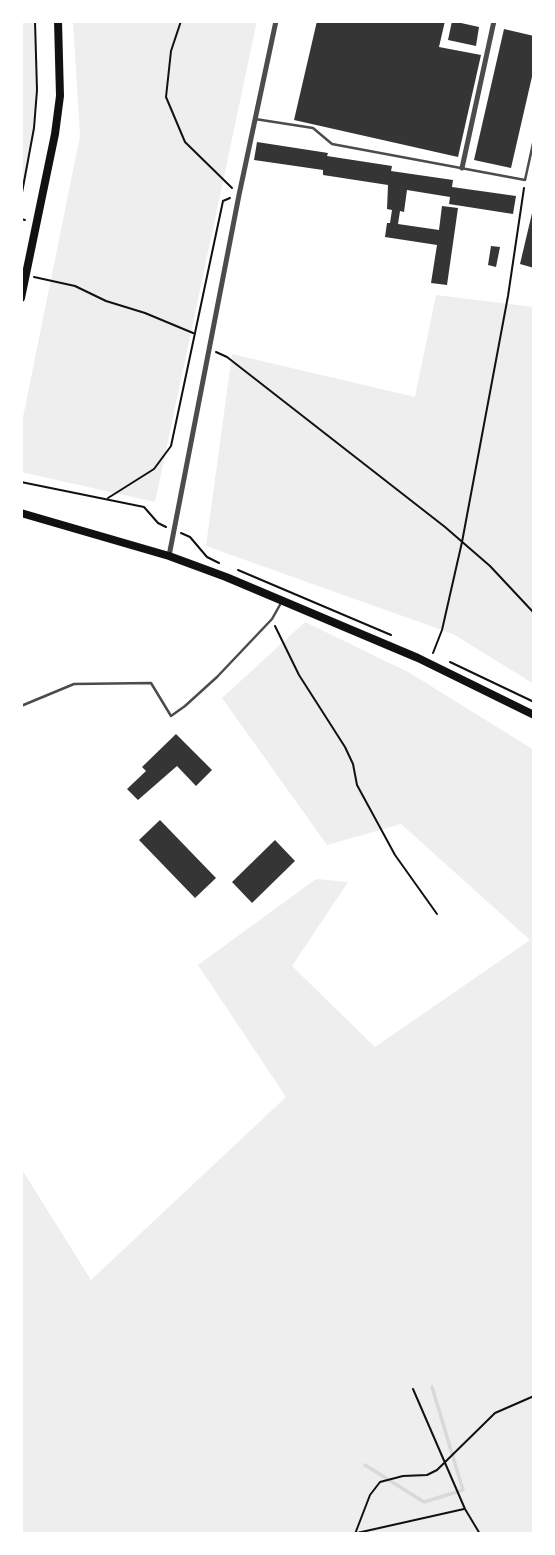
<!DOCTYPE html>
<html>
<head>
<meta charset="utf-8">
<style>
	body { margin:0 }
	#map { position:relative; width:555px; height:1555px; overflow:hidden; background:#fff; font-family:Raleway,sans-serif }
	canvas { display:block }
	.frame { position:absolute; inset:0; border:23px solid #fff; pointer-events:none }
</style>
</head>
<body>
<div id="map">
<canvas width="555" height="1555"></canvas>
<div class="frame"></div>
</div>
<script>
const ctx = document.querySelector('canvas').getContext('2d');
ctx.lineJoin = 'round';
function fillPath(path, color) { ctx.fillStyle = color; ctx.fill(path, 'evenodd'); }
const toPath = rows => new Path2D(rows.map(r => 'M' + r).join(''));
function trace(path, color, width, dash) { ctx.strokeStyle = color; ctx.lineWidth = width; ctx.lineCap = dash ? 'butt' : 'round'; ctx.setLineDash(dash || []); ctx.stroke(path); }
fillPath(toPath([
	[21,21,35,21,38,92,29,163,21,202],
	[73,21,257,21,155,502,21,472,21,427,80,136],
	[436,295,534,307,534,684,453,634,206,546,232,354,415,397],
	[305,622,410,673,534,750,534,1534,21,1534,21,1168,91,1280,286,1097,198,965,316,879,348,882,292,966,375,1047,530,940,401,824,327,845,222,698]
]), '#eee');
trace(toPath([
	[365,1465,424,1502,463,1490,432,1387]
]), '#d9d9d9', 3.5);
fillPath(toPath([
	[317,21,445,21,439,47,481,55,458,157,294,120],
	[452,21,479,27,476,46,448,40],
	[504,29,534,36,534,68,511,168,474,160],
	[257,142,328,153,327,156,392,166,391,171,453,180,452,187,516,196,513,214,449,204,450,197,407,190,404,212,400,211,398,224,439,230,442,206,458,208,447,285,431,283,437,245,385,237,387,223,390,223,392,210,387,209,388,185,323,175,323,170,254,160],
	[533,209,534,210,534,268,520,264],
	[491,246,500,247,496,267,488,265],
	[176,734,212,770,196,786,177,766,138,800,127,789,146,771,142,767],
	[160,820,216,878,195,898,139,840],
	[275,840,295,861,252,903,232,882]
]), '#353535');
trace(toPath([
	[181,21,171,51,166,97,185,142,232,188],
	[21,198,34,128,37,90,35,21],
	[21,219,25,220],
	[34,277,75,286,106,301,145,313,193,333],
	[216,352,227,357,445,527,490,566,534,613],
	[21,482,144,507,158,523,166,527],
	[108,498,154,469,171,446,223,201,230,198],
	[181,533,190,537,207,557,219,563],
	[238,570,391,635],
	[275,626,299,675,345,747,353,764,357,785,395,855,437,914],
	[433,653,442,630,462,542,508,296,524,188],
	[450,662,534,702],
	[413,1389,465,1509,480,1534],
	[357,1533,464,1509],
	[355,1534,370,1495,380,1482,403,1476,427,1475,437,1470,495,1413,534,1396]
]), '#111', 2);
trace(toPath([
	[255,119,313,128,332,144,525,180,534,139],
	[21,706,74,684,151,683,171,716,185,706,217,677,272,619,281,603]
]), '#4c4c4c', 2.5);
trace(toPath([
	[462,168,494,21],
	[169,556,239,195,276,21]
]), '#4c4c4c', 5);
trace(toPath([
	[21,298,55,134,60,96,58,21],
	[21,513,169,556,226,577,418,658,534,715]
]), '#111', 8);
</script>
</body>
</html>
